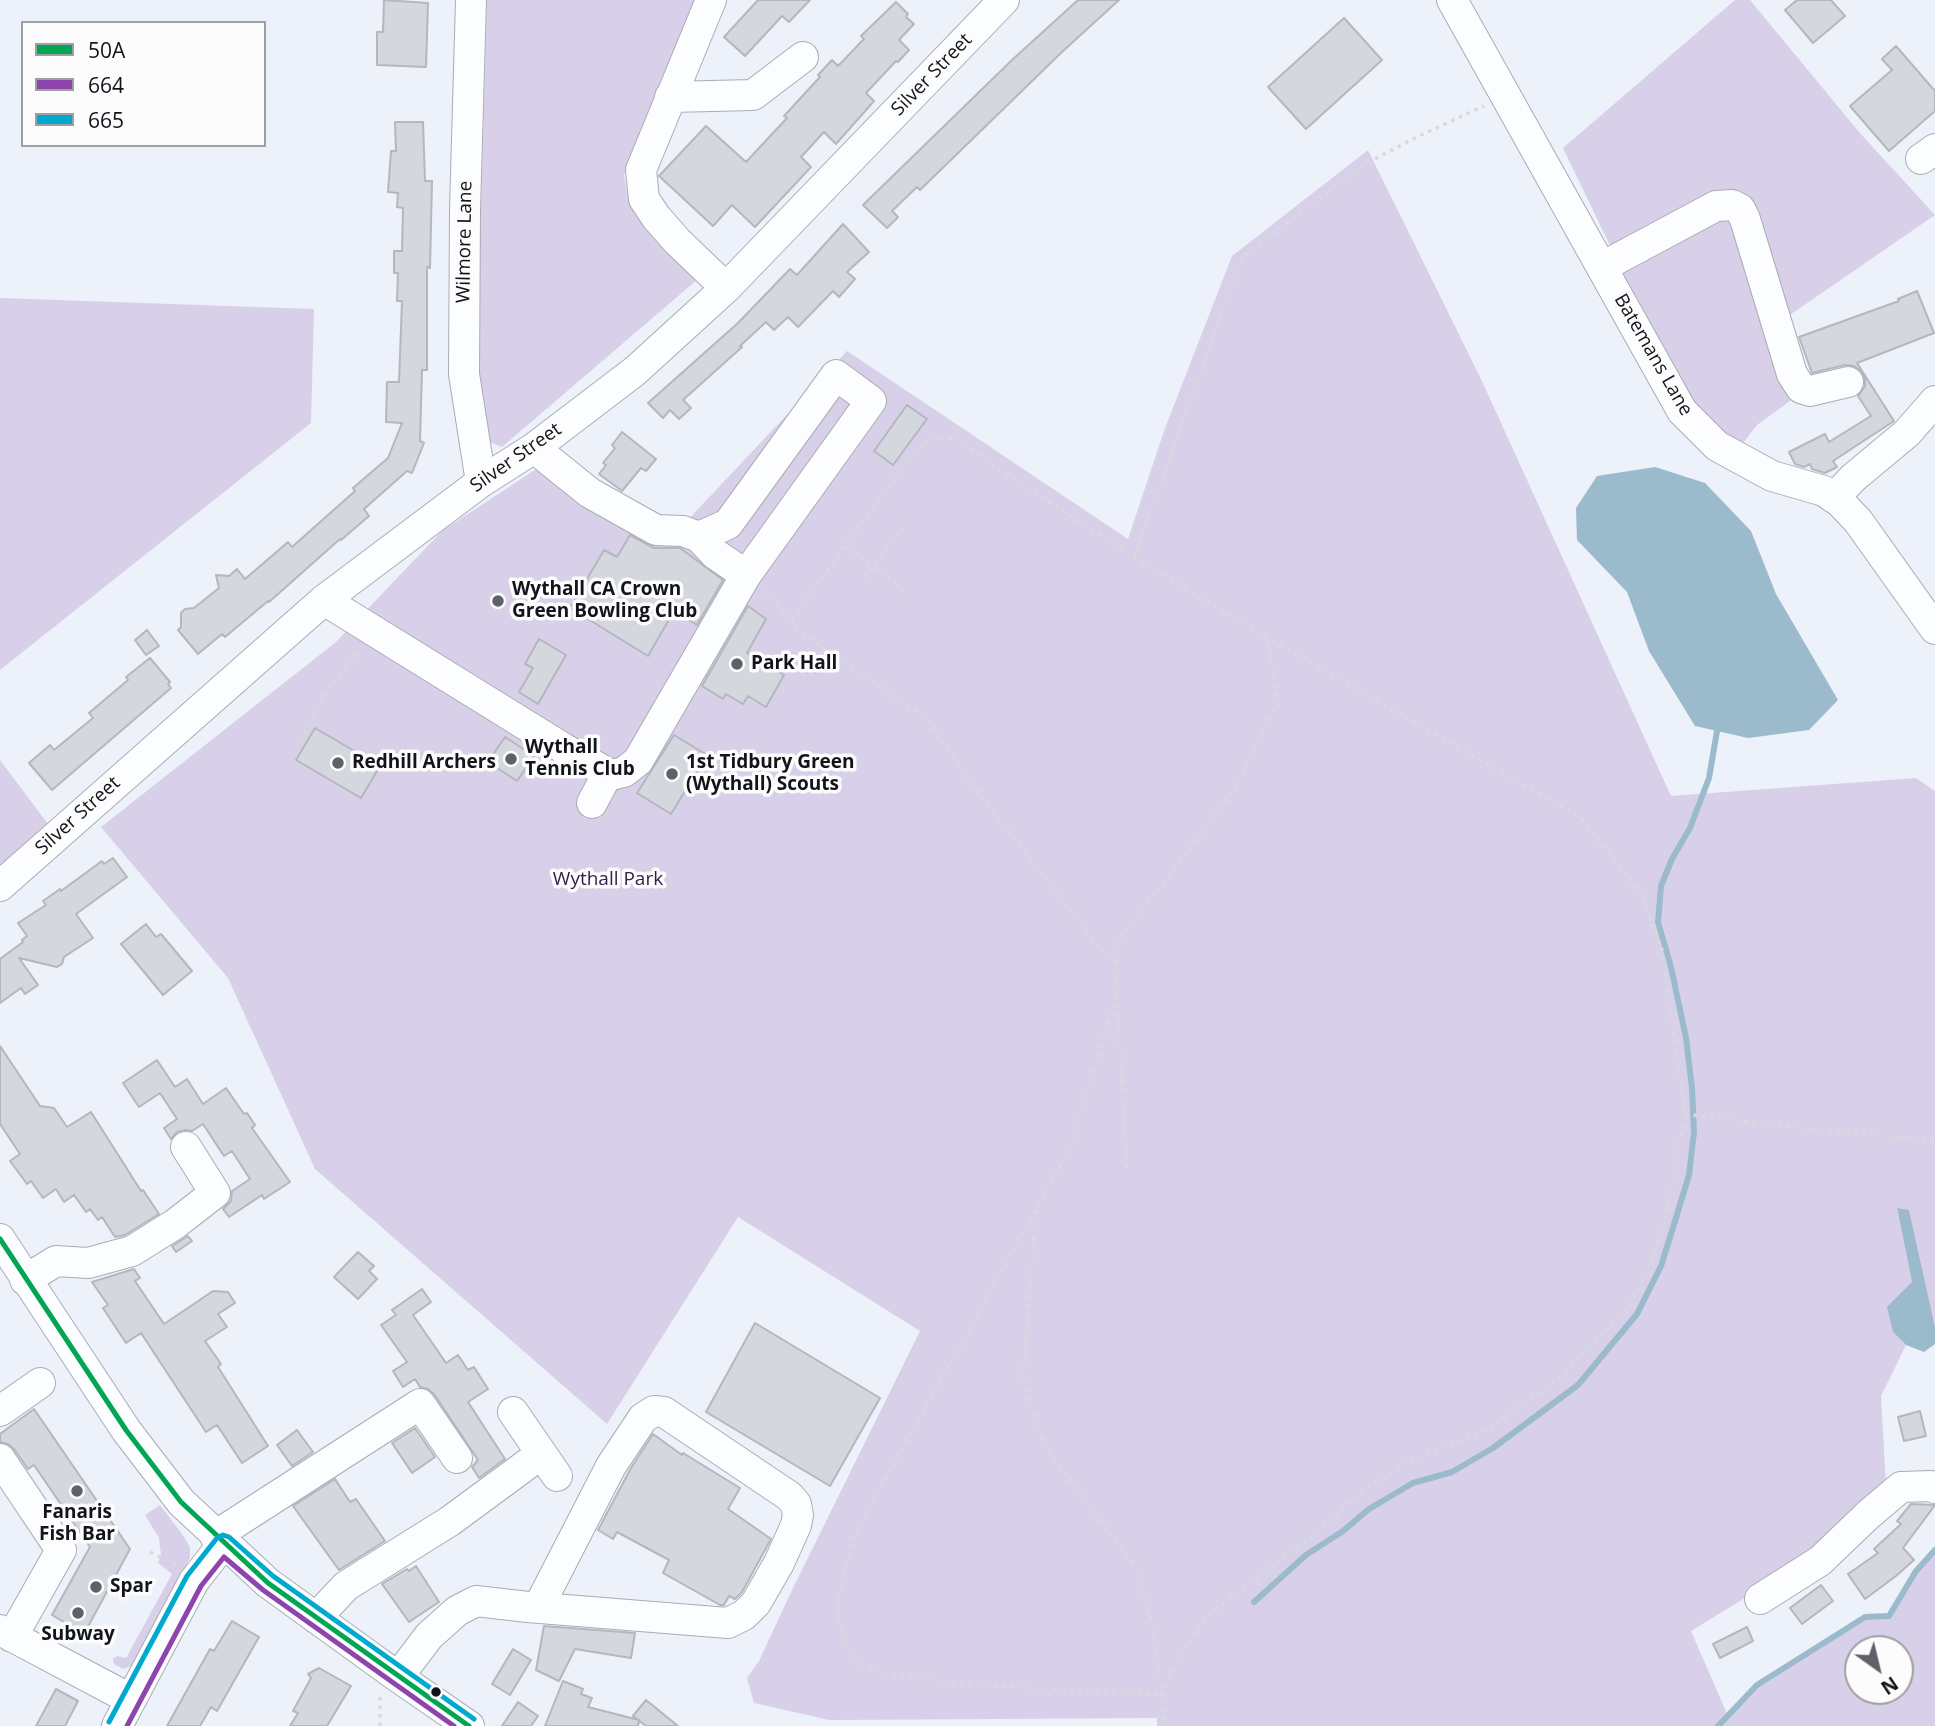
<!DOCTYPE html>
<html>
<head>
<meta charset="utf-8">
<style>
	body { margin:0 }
	#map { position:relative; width:1935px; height:1726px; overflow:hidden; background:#edf1fa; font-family:"Open Sans",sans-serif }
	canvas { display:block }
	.legend { position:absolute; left:21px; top:21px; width:245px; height:126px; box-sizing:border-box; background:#fcfcfc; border:2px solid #9e9fa2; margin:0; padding:9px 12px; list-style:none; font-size:21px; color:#12141b }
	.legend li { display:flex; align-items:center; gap:14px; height:35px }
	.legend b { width:35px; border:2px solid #9e9fa2 }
	.north { position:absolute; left:1844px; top:1635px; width:70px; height:70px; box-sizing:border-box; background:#fcfcfc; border:2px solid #9e9fa2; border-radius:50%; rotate:146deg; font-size:19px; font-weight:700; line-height:28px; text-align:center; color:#12141b }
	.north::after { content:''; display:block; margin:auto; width:24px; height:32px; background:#5f6169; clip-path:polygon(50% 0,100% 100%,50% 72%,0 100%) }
</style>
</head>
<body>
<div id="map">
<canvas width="1935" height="1726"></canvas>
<ul class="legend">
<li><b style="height:9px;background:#00a651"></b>50A</li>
<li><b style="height:9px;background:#8e44ad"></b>664</li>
<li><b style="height:9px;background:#00a9ce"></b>665</li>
</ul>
<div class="north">N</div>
</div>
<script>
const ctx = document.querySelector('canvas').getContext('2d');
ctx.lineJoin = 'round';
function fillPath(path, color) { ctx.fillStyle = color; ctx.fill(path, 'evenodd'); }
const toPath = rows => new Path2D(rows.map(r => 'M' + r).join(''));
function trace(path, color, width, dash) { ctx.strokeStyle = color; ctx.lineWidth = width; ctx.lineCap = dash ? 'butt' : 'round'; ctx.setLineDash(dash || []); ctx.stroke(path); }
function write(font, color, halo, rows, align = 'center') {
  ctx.font = font + ' "Open Sans",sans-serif'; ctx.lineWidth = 7; ctx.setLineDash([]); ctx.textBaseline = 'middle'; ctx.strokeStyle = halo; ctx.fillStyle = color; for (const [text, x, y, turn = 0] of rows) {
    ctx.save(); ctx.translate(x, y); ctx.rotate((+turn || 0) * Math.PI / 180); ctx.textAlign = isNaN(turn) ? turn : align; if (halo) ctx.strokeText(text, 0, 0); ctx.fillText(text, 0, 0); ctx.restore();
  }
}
fillPath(toPath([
	[487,0,695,0,624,175,628,198,698,279,502,447,485,440,477,351],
	[1735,0,1750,0,1859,132,1935,215,1771,328,1790,401,1757,425,1740,447,1696,414,1628,283,1563,148],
	[1368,150,1481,379,1671,796,1916,778,1935,791,1935,1327,1909,1210,1897,1209,1912,1282,1893,1332,1906,1345,1881,1396,1886,1487,1831,1545,1691,1631,1728,1716,1757,1685,1865,1617,1889,1616,1916,1571,1935,1550,1935,1726,1157,1726,1157,1718,829,1720,754,1703,747,1678,759,1661,793,1588,920,1331,738,1217,607,1424,315,1169,228,978,101,827,336,642,442,531,562,452,616,497,682,526,847,351,1128,539,1164,431,1232,256],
	[1858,1649,1900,1649,1900,1691,1858,1691],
	[0,298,314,309,311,423,0,670],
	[0,760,51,828,0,867],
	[160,1505,182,1534,190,1547,190,1558,131,1666,123,1669,114,1664,113,1658,118,1656,126,1658,172,1574,158,1563,161,1555,159,1538,145,1515]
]), '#d8d0e8');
fillPath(toPath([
	[1655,467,1705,483,1751,531,1776,594,1838,700,1809,730,1748,738,1695,726,1649,651,1627,592,1577,540,1576,508,1597,476],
	[1897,1208,1909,1210,1935,1327,1935,1344,1924,1352,1906,1345,1893,1332,1887,1307,1912,1282]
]), '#9bbacc');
trace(toPath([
	[1254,1602,1306,1555,1343,1531,1369,1509,1413,1483,1452,1472,1493,1448,1578,1385,1637,1314,1661,1266,1676,1218,1689,1175,1694,1132,1692,1088,1686,1038,1671,967,1658,922,1661,886,1672,859,1690,828,1709,778,1717,731],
	[1718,1726,1757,1685,1865,1617,1889,1616,1916,1571,1935,1550]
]), '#9bbacc', 6);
const building = toPath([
	[384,0,428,3,426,67,377,65,377,32,383,32,384,0],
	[758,0,810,0,789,22,782,16,745,56,724,37,758,0],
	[1078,0,1119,0,1063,51,920,190,917,187,892,211,898,217,887,228,863,205,1012,60,1078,0],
	[1797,0,1831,0,1845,16,1813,43,1785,10,1797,0],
	[896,2,908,14,906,17,914,24,899,40,909,50,898,62,896,61,866,93,874,101,836,144,824,132,801,157,811,167,755,227,732,205,713,226,659,176,706,126,746,162,787,118,784,116,820,77,818,75,832,60,838,66,864,39,861,36,896,2],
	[1344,18,1382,60,1306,129,1268,87,1344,18],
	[1896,46,1935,91,1935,111,1889,151,1850,106,1892,70,1882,59,1896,46],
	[395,122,423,122,425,181,432,181,430,268,427,267,427,370,422,370,420,441,424,443,412,473,407,471,364,509,369,516,341,540,340,539,269,602,268,601,225,637,222,634,198,654,178,630,181,627,181,613,185,609,194,608,219,588,216,575,229,576,237,569,245,579,288,542,292,547,355,491,353,488,388,458,402,423,386,422,387,382,399,382,402,301,397,301,398,273,394,273,394,251,402,251,403,208,397,207,398,193,388,192,391,151,396,151,395,122],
	[843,224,869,252,847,272,855,279,839,297,833,291,798,327,788,317,774,330,766,322,740,346,742,347,683,400,691,408,679,419,670,410,663,418,648,403,738,323,790,269,797,275,843,224],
	[1917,291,1934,333,1857,363,1894,421,1833,461,1837,467,1825,473,1812,469,1810,464,1804,467,1795,464,1789,452,1825,434,1829,442,1871,416,1858,396,1865,386,1865,379,1861,371,1854,366,1845,365,1812,373,1799,337,1899,301,1898,299,1917,291],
	[907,405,927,419,893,465,874,451,907,405],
	[622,432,656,459,646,471,641,468,622,491,599,474,606,465,603,463,615,448,612,445,622,432],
	[630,535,654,548,680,548,723,580,697,625,674,611,648,656,570,608,604,550,617,557,630,535],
	[748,606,766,619,747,653,784,675,766,707,748,696,743,704,726,694,723,699,702,686,748,606],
	[147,630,159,646,146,655,135,640,147,630],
	[539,639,566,655,538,704,519,692,533,668,525,664,539,639],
	[150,658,170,682,168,684,171,688,52,790,29,763,50,745,54,750,93,718,89,713,128,680,126,677,150,658],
	[315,728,380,766,361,798,296,760,315,728],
	[674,735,707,755,671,814,637,793,674,735],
	[505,737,534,756,517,781,488,762,505,737],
	[113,858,127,877,76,914,93,938,64,957,62,964,57,967,19,958,38,985,25,994,21,988,0,1003,0,959,23,942,22,940,27,936,18,923,46,905,43,901,60,889,61,891,102,861,104,864,113,858],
	[146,924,156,937,161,934,192,971,163,995,121,944,146,924],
	[0,1046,40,1106,54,1108,67,1127,91,1112,141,1191,143,1190,159,1214,125,1235,115,1237,102,1217,98,1220,90,1209,86,1212,74,1195,64,1202,56,1189,43,1198,31,1181,27,1184,10,1161,20,1154,0,1124,0,1046],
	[157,1060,175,1087,187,1079,203,1104,226,1088,244,1114,247,1113,255,1125,252,1128,290,1182,264,1199,262,1195,229,1217,223,1209,231,1201,232,1191,250,1179,232,1151,224,1156,203,1124,192,1131,185,1130,177,1132,171,1139,164,1128,177,1119,160,1093,139,1107,123,1083,157,1060],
	[188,1236,192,1241,176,1252,172,1246,188,1236],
	[358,1252,374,1266,369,1271,377,1279,358,1299,334,1277,358,1252],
	[134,1269,140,1278,135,1281,164,1324,213,1291,228,1292,235,1303,218,1314,227,1327,205,1341,221,1364,218,1367,268,1446,242,1463,217,1425,206,1432,141,1333,126,1343,103,1308,108,1305,92,1282,134,1269],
	[422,1289,431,1302,413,1315,446,1363,458,1355,468,1370,474,1367,488,1389,468,1402,505,1459,479,1478,472,1467,478,1460,434,1394,428,1389,420,1387,415,1379,403,1387,393,1371,407,1362,381,1325,396,1315,392,1310,422,1289],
	[755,1323,880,1398,830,1486,706,1412,755,1323],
	[34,1409,130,1549,84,1634,52,1615,90,1547,34,1465,28,1469,14,1449,8,1444,0,1442,0,1434,34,1409],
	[1920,1411,1926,1436,1904,1441,1898,1417,1920,1411],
	[415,1428,435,1457,412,1473,392,1443,415,1428],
	[297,1430,313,1452,292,1466,277,1445,297,1430],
	[653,1434,682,1455,683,1453,740,1488,728,1509,771,1539,742,1592,735,1599,729,1596,724,1605,720,1605,663,1573,669,1560,617,1532,613,1539,598,1530,631,1468,653,1434],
	[335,1479,350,1502,356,1499,385,1541,339,1570,293,1506,335,1479],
	[1911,1504,1935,1505,1903,1548,1914,1560,1896,1576,1865,1599,1848,1574,1878,1553,1874,1549,1901,1524,1897,1521,1911,1504],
	[416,1566,439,1602,409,1622,382,1584,407,1569,409,1571,416,1566],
	[1821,1585,1833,1601,1802,1624,1790,1608,1821,1585],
	[232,1621,259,1637,217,1711,211,1707,200,1726,167,1726,210,1649,214,1651,232,1621],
	[544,1626,635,1633,631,1658,575,1649,559,1681,536,1670,544,1626],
	[1747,1627,1753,1641,1720,1658,1713,1644,1747,1627],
	[513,1649,531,1660,510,1695,492,1684,513,1649],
	[319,1668,351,1686,327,1726,290,1726,298,1713,293,1711,311,1678,308,1674,319,1668],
	[563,1681,583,1689,581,1694,592,1698,588,1707,639,1720,638,1726,545,1726,563,1681],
	[56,1689,78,1701,65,1726,36,1726,56,1689],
	[646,1700,678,1726,646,1726,633,1716,646,1700],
	[518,1702,538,1716,531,1726,502,1726,518,1702]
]);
fillPath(building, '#d5d7df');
trace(building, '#b5b6be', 2);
const minor = toPath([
	[471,0,465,210,464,374,481,482],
	[711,0,641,170,644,199,656,217,677,241,726,288],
	[1452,0,1682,411,1717,446,1772,476,1824,491,1840,502,1858,521,1935,629],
	[670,97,753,95,803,57],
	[1921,159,1935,149],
	[1602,267,1716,206,1732,205,1740,209,1745,219,1792,374,1801,388,1810,391,1848,382],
	[534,448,590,493,656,530,683,531,699,537,715,554,746,575],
	[1834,498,1853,478,1907,433,1935,401],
	[324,600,563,748,611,775,624,772,638,761,746,575,871,401,836,375,728,524,699,537],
	[592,803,608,773],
	[0,886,324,600,481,482,534,448,635,371,726,288,1004,0],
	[0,1239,126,1430,181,1502,268,1583,398,1677,469,1726],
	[25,1280,56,1261,88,1263,132,1251,175,1224,215,1193,186,1147],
	[0,1411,40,1383],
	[513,1412,557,1476],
	[0,1459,61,1550,12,1637],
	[215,1536,420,1404,457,1458],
	[1760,1599,1820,1561,1868,1515,1901,1487,1931,1486,1935,1488],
	[316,1618,346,1586,450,1521,541,1454],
	[0,1630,130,1699],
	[398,1677,429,1636,457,1611,476,1601,528,1607,728,1623,744,1615,756,1603,779,1563,796,1525,798,1515,796,1504,789,1496,664,1412,654,1411,643,1418,611,1466,538,1608],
	[117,1726,194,1581,223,1544]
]);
trace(minor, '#a9acb3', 32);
trace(toPath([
	[847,547,909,594],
	[1134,557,1241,258,1363,165,1421,135,1484,106],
	[865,578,902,527],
	[763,591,792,619,793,627,926,718,970,781,1103,952,1117,963,1117,996,1127,1169],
	[792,619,896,476,926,440,956,438,1003,472,1134,557,1268,638,1277,705,1233,792,1122,937,1119,944,1117,963],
	[296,748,332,683,362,650],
	[1117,996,1069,1151,853,1537,839,1594,839,1620,844,1643,858,1662,885,1675,996,1686,1162,1695],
	[1685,1114,1832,1132,1935,1140],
	[1036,1211,1023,1379,1045,1449,1137,1568,1152,1622,1162,1695,1164,1726],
	[150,1552,177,1565],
	[1162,1695,1183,1649,1206,1617,1327,1524,1359,1493,1406,1463,1491,1428,1560,1378,1634,1300,1662,1233,1685,1114,1662,950,1641,895,1581,818,1268,638],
	[380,1726,380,1693]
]), '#d8d9dc', 3.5, [3.5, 5]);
trace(minor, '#fcfdfe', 30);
trace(toPath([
	[0,1239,126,1430,181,1502,268,1583,469,1726]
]), '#00a651', 5);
trace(toPath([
	[127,1726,201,1586,224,1557,263,1590,454,1726]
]), '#8e44ad', 5);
trace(toPath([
	[109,1722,187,1576,217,1538,223,1535,229,1537,273,1576,474,1719]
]), '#00a9ce', 5);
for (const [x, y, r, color] of [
	[498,601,7,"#5f6169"],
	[737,664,7,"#5f6169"],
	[511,759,7,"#5f6169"],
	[338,763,7,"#5f6169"],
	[672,774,7,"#5f6169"],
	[77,1491,7,"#5f6169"],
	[96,1587,7,"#5f6169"],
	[78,1613,7,"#5f6169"],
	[436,1692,6,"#12141b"]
]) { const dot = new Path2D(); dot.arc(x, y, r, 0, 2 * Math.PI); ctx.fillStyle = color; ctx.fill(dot); trace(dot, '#fcfcfc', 2.5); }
write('19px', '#12141b', '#fcfcfc', [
	["Silver Street",932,75,-46],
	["Wilmore Lane",465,242,-89],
	["Batemans Lane",1653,355,60],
	["Silver Street",516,458,-35],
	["Silver Street",78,816,-42]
]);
write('bold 19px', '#12141b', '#fcfcfc', [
	["Wythall CA Crown",512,590],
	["Green Bowling Club",512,612],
	["Park Hall",751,664],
	["Wythall",525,748],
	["Tennis Club",525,770],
	["Redhill Archers",352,763],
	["1st Tidbury Green",686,763],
	["(Wythall) Scouts",686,785],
	["Fanaris",77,1513,"center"],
	["Fish Bar",77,1535,"center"],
	["Spar",110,1587],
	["Subway",78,1635,"center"]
], 'left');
write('19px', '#341b49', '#fcfcfc', [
	["Wythall Park",608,880]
]);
</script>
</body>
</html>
